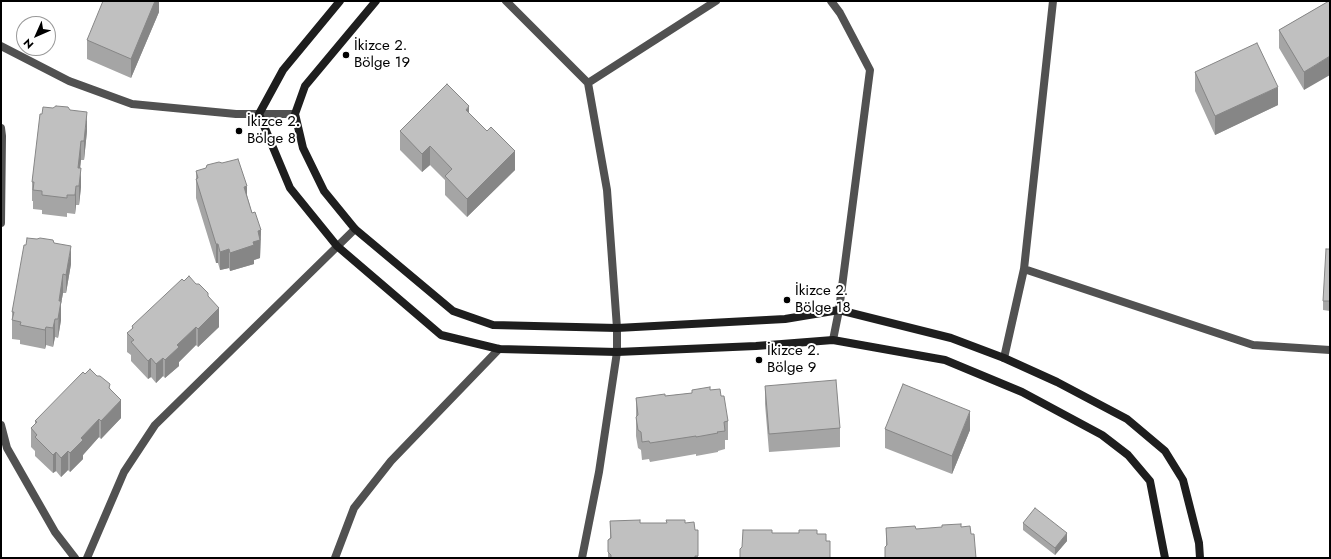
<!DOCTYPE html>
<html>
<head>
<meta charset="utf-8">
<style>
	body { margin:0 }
	#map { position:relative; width:1331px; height:559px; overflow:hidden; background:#fff; font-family:Jost,sans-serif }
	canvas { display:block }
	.frame { position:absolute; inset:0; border:2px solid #000; pointer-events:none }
	.north { position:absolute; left:16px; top:16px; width:40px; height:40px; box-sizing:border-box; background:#fff; border:1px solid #999; border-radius:50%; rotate:225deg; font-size:11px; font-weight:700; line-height:16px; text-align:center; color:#000 }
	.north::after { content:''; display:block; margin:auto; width:14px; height:18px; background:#000; clip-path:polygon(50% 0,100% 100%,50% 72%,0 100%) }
</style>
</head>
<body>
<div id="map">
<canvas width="1331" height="559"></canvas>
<div class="frame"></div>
<div class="north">N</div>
</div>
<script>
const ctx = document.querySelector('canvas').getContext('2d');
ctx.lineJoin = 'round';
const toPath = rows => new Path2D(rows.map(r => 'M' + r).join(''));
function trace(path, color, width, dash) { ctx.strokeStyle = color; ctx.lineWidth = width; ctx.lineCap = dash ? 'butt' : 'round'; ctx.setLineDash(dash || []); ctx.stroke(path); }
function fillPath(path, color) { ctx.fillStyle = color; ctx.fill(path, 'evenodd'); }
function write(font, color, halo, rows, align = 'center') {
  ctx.font = font + ' Jost,sans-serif'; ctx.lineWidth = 4; ctx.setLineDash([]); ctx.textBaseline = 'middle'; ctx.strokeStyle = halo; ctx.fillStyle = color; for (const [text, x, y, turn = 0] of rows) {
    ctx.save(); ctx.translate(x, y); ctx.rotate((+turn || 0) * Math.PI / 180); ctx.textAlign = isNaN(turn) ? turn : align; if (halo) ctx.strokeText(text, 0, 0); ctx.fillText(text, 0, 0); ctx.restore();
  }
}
trace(toPath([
	[506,1,588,83,607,190,617,328,617,352,599,472,582,558],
	[831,1,840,13,870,70,839,310,833,340],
	[1,46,69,81,132,104,236,114,295,114],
	[588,83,716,1],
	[1,128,2,136,1,223],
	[1024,269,1253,345,1330,350],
	[1004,358,1024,269,1053,1],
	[1,425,7,448,55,532,75,558],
	[87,558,124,472,155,425,355,229],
	[335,558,354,508,391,461,499,349]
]), '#515151', 8);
trace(toPath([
	[340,1,283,70,259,114,290,188,337,246,441,335,499,349,617,352,756,346,833,340,945,360,1022,392,1102,435,1128,455,1150,481,1165,558],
	[376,1,305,86,295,114,303,148,324,191,355,229,453,311,493,325,617,328,785,319,839,310,951,338,1004,358,1057,382,1127,419,1165,451,1183,480,1199,543,1200,558]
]), '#1e1e1e', 8);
fillPath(toPath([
	[159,1,159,12,131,78,87,59,87,40],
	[1329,1,1304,90,1279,48,1279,30],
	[1195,72,1278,105,1215,135,1195,91],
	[70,110,87,131,84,160,81,160,80,168,81,187,79,205,76,205,75,214,67,213,67,217,42,214,42,210,33,209,33,201,32,201,32,182,42,114],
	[469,113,515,170,467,217,445,195,445,180,430,165,422,172,400,150,400,131],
	[196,171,247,195,252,213,261,230,260,258,254,260,254,264,230,271,229,268,220,270,218,263,216,263,196,198],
	[54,243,71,264,66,293,63,293,61,304,61,320,58,338,55,337,53,347,46,345,45,349,20,344,20,340,12,339,12,312,26,245],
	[1330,249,1330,311,1323,310,1323,301],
	[184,281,196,284,208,296,219,327,198,347,196,345,179,362,179,366,165,378,163,376,156,383,151,377,148,379,131,361,131,355,127,352,127,333,132,329,132,326],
	[85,374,110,388,121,418,101,439,99,437,83,455,83,459,70,472,68,470,61,477,56,471,53,473,35,456,35,451,31,447,31,428,35,424,35,421],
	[765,386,840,428,840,447,769,452,765,404],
	[692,390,710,390,721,396,728,421,728,440,725,440,725,449,718,451,718,452,696,456,696,454,650,462,649,459,642,460,641,450,638,448,636,436,636,398,665,396,692,393],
	[885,429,970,430,952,474,885,448],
	[610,521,640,523,685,523,695,530,698,530,698,558,608,558,608,540,610,538],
	[1023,523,1067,541,1055,555,1023,530],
	[961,527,971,534,976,558,885,558,885,547,886,546,886,528,916,529]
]), '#a5a5a5');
fillPath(toPath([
	[155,1,159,1,159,12,131,78,131,59],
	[1330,56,1330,75,1304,90,1304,72],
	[1278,87,1278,105,1215,135,1215,116],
	[469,106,469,125,466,110],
	[87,112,87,131,84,160,84,141],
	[81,141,81,160,78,186,78,168],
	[430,146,430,165,422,172,422,154],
	[515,151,515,170,467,217,467,199],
	[81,168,81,187,79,205,79,186],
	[76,186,76,205,75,214,75,195],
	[247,186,247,205,244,187],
	[261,230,260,258,254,260,254,264,230,271,230,253,253,242,258,231],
	[216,244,218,244,218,263,216,263],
	[71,246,71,264,66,293,66,275],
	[229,249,229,268,220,270,220,252],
	[63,274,63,293,61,304,61,320,58,338,59,301],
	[219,308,219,327,198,347,198,329],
	[55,319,55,337,53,347,53,328],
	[46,327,46,345,45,349,45,330],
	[196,327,196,345,179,362,179,366,165,378,165,360,177,345],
	[151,358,151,377,148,379,148,361],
	[163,358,163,376,156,383,156,364],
	[121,400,121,418,101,439,101,421],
	[970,411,970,430,952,474,952,456],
	[99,419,99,437,83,455,83,459,70,472,70,453,81,438],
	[68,451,68,470,61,477,61,458],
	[56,452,56,471,53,473,53,455],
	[1067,533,1067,541,1055,555,1055,548]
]), '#868686');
const building = toPath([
	[103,1,155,1,131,59,87,40,103,1],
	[1329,1,1330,1,1330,56,1304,72,1279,30,1329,1],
	[1257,43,1278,87,1215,116,1195,72,1257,43],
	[447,84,469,106,466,110,487,131,491,127,515,151,467,199,445,176,452,169,430,146,422,154,400,131,447,84],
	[56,106,68,107,70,110,87,112,84,141,81,141,78,168,81,168,79,186,76,186,75,195,67,195,67,198,42,195,42,191,33,190,34,182,32,182,40,114,42,114,43,107,53,108,56,106],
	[238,159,247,186,244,187,252,213,255,212,261,230,258,231,260,240,253,242,254,245,230,253,229,249,220,252,218,244,216,244,196,179,198,178,196,171,206,168,207,165,219,162,222,163,238,159],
	[27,238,37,239,40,238,53,240,54,243,71,246,66,275,63,274,59,301,61,301,58,319,55,319,53,328,46,327,45,330,20,325,21,322,12,320,14,312,12,312,24,245,26,245,27,238],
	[1326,249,1330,249,1330,301,1323,301,1326,249],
	[189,276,196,284,199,284,208,293,208,296,219,308,198,329,196,327,177,345,179,347,165,360,163,358,156,364,151,358,148,361,131,342,134,340,127,333,133,328,132,326,182,279,184,281,189,276],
	[90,369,97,376,100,376,110,384,109,388,121,400,101,421,99,419,81,438,83,440,70,453,68,451,61,458,56,452,53,455,35,437,37,435,31,428,37,422,35,421,83,372,85,374,90,369],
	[836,380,840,428,769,434,765,386,836,380],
	[903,384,970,411,952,456,885,429,903,384],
	[710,387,710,390,720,389,721,396,724,396,728,421,724,422,725,431,717,432,718,433,696,437,696,436,650,443,649,441,642,442,641,432,638,430,636,417,638,415,636,398,665,394,665,396,692,393,692,390,710,387],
	[1035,508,1067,533,1055,548,1023,523,1035,508],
	[640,520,640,523,667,523,666,520,685,520,685,523,694,522,695,530,698,530,698,556,695,556,695,558,611,558,611,555,608,552,608,540,611,538,610,521,640,520],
	[961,524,961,527,970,526,971,534,974,534,976,558,885,558,885,547,887,545,886,528,915,526,916,529,942,527,942,525,961,524],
	[743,530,772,530,772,533,799,533,799,530,817,530,817,534,826,534,826,541,830,541,830,558,740,558,740,549,742,547,743,530]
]);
fillPath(building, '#c0c0c0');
trace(building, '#868686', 1);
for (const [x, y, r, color] of [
	[346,55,4,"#000"],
	[239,131,4,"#000"],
	[787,300,4,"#000"],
	[759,360,4,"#000"]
]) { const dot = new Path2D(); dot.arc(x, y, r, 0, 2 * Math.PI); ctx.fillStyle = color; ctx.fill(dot); trace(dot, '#fff', 1.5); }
write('15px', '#000', '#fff', [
	["İkizce 2.",354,46],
	["Bölge 19",354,63],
	["İkizce 2.",247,122],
	["Bölge 8",247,139],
	["İkizce 2.",795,291],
	["Bölge 18",795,308],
	["İkizce 2.",767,351],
	["Bölge 9",767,368]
], 'left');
</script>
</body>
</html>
